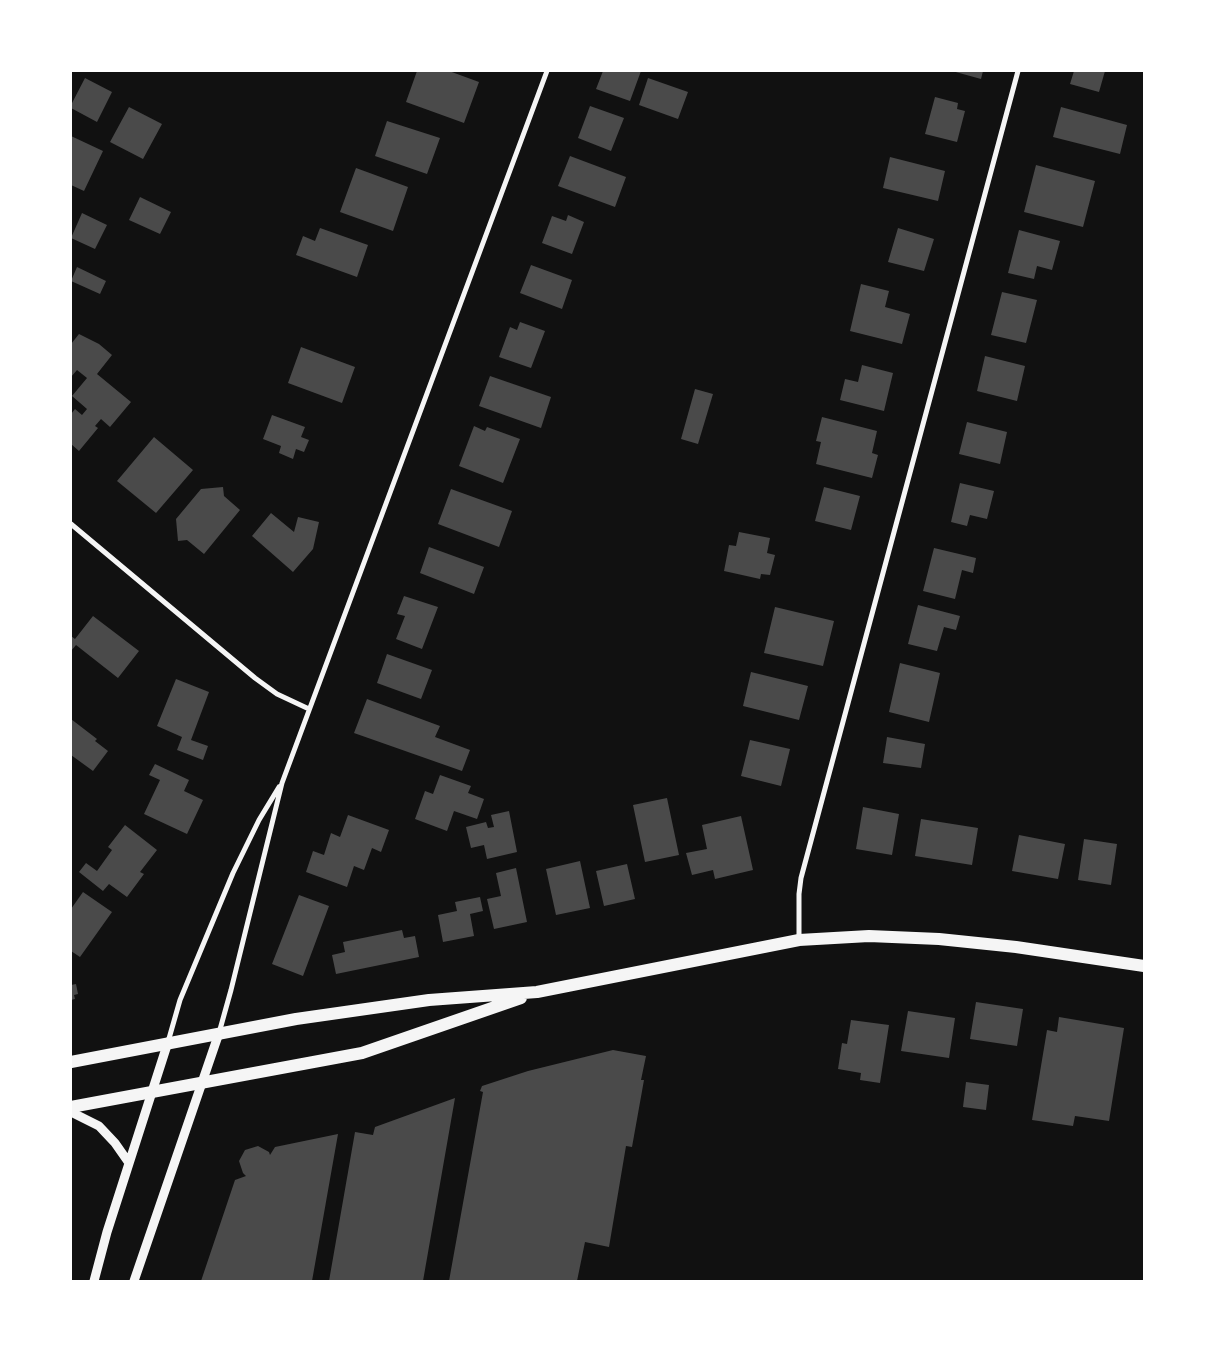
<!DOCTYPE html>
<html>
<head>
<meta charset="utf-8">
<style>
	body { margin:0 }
	#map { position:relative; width:1215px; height:1352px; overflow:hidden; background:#111; font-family:Inter,sans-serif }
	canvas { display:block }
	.frame { position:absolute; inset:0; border:72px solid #fff; pointer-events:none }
</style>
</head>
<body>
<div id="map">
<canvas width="1215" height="1352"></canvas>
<div class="frame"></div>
</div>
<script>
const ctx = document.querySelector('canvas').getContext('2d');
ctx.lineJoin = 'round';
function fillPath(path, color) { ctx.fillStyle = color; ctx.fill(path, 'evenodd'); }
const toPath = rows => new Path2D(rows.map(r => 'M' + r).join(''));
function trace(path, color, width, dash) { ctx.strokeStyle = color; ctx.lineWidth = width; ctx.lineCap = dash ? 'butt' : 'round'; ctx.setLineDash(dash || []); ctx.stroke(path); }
fillPath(toPath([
	[417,71,449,71,479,82,464,123,406,102],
	[603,71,641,71,630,101,596,89],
	[952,71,983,71,981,79],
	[1074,71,1105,71,1099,92,1070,84],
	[85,78,112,92,97,122,71,108,71,105],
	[648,78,688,92,678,119,639,105],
	[935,97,958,103,957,109,965,111,957,142,925,134],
	[590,106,624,118,611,151,578,138],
	[129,107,162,124,143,159,110,142],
	[1061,107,1127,125,1120,154,1053,137],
	[387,121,440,138,427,174,375,156],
	[71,136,103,151,84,191,71,185],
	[570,156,626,177,615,207,558,186],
	[890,157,945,171,938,201,883,188],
	[1036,165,1095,181,1083,227,1024,212],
	[356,168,408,187,393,231,340,212],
	[140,197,171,212,160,234,129,220],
	[82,213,107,225,95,249,71,238],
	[568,215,584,222,572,254,542,243,552,216,566,221],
	[320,228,368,245,357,277,296,255,303,236,315,241],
	[898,228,934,239,924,271,888,262],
	[1019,230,1060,241,1052,270,1037,266,1034,279,1008,273],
	[531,265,572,280,562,309,520,293],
	[77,267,106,281,100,294,71,281],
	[861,284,889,291,885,307,910,314,902,344,850,331],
	[1002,292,1037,300,1026,343,991,335],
	[520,322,545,331,531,368,499,357,510,327,517,330],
	[79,334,99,344,112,355,97,374,131,402,110,427,101,419,95,426,98,428,79,451,71,444,71,414,75,409,82,415,87,409,72,396,87,378,77,370,71,377,71,344],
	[301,347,355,367,342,403,288,383],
	[985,356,1025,366,1017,401,977,391],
	[862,365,893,373,884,411,840,400,845,379,858,382],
	[490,376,551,397,541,428,479,406],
	[695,389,713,394,698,444,681,439],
	[272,415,305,427,301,437,309,440,304,452,296,449,293,459,279,453,281,446,263,439],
	[822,417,877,431,872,453,878,455,872,478,816,464,821,442,816,441],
	[967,422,1007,432,1000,464,959,454],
	[474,426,485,431,487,427,520,439,503,483,459,466],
	[154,437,193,470,156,513,117,481],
	[960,483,994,491,987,519,970,515,967,526,951,522],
	[223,487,224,496,240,510,204,554,187,540,178,541,176,519,201,489],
	[824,487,860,496,851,530,815,521],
	[451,489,512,511,499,547,438,524],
	[271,513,294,532,298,517,319,522,313,549,293,572,252,536],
	[739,532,770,538,767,553,775,555,770,575,761,574,760,579,724,571,729,545,736,546],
	[429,547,484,567,474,594,420,573],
	[934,548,976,558,973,573,962,570,955,599,923,591],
	[404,596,438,607,422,649,396,639,405,616,397,614],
	[918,605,960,616,956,630,944,627,937,651,908,644],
	[775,607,834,621,823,666,764,653],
	[93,616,139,651,118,678,76,645,71,651,71,636,75,639],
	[387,654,432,670,421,699,377,683],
	[900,663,940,673,929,722,889,712],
	[751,672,808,686,799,720,743,706],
	[176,679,209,692,191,740,208,746,203,760,177,750,182,737,157,726],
	[367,699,440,726,435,737,470,750,462,771,354,733],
	[71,719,97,739,95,741,108,751,93,771,71,755],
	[887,737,925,744,921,768,883,763],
	[750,740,790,749,781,786,741,776],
	[155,764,189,780,184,791,203,800,187,834,144,814,160,780,149,775],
	[440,775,471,786,468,793,484,799,477,819,454,811,447,831,415,819,425,791,433,794],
	[667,798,679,855,645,862,633,805],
	[863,807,899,814,892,855,856,849],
	[509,811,517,852,487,859,484,845,471,848,466,827,486,822,488,828,494,827,491,815],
	[348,815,389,830,381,852,372,848,364,870,354,866,347,887,306,872,313,851,324,855,331,833,340,837],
	[741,816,753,870,715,879,713,870,692,875,686,853,707,849,702,825],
	[921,819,978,828,972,865,915,856],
	[125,825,157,850,140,872,144,874,127,897,109,884,103,891,79,872,86,863,97,871,112,850,108,847],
	[1019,835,1065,844,1058,879,1012,871],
	[1084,839,1117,844,1111,885,1078,880],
	[580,861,590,908,556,915,546,869],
	[627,864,635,899,604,906,596,871],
	[516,868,527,922,494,929,487,899,501,896,496,873],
	[83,892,112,912,80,957,71,951,71,909],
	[299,895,329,906,303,976,272,964],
	[480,897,483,911,470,914,474,936,443,942,438,915,457,911,455,902],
	[402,930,404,938,415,936,419,957,336,974,332,955,345,952,343,942],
	[76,984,78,994,74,995,75,999,71,1000,71,985],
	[976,1002,1023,1009,1017,1046,970,1039],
	[908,1011,955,1018,949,1058,901,1051],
	[1059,1017,1124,1028,1109,1121,1075,1116,1073,1126,1032,1120,1047,1030,1057,1032],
	[851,1020,889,1025,880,1083,860,1080,861,1073,838,1069,842,1043,847,1044],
	[613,1050,646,1056,641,1080,644,1080,632,1147,626,1146,609,1247,585,1242,577,1281,449,1281,483,1092,480,1091,482,1086,528,1071],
	[966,1082,989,1085,986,1110,963,1107],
	[455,1098,423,1281,329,1281,355,1132,373,1135,375,1127],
	[338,1134,312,1281,201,1281,235,1180,246,1176,243,1173,239,1161,245,1150,258,1146,269,1152,270,1155,275,1147]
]), '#4a4a4a');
trace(toPath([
	[71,524,255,678,277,694,309,709],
	[799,939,799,894,801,878,1018,71],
	[219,1033,231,990,282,783,547,71],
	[168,1042,180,1000,233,873,259,820,279,787]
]), '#f5f5f5', 5);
trace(toPath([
	[71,1112,99,1126,115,1143,129,1163],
	[94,1281,107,1232,168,1042],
	[134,1281,219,1033]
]), '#f5f5f5', 9);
trace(toPath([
	[71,1062,296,1019,429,1000,537,992,799,940,869,936,939,939,1016,947,1144,966],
	[71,1107,362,1053,521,998]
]), '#f5f5f5', 12);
</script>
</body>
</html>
